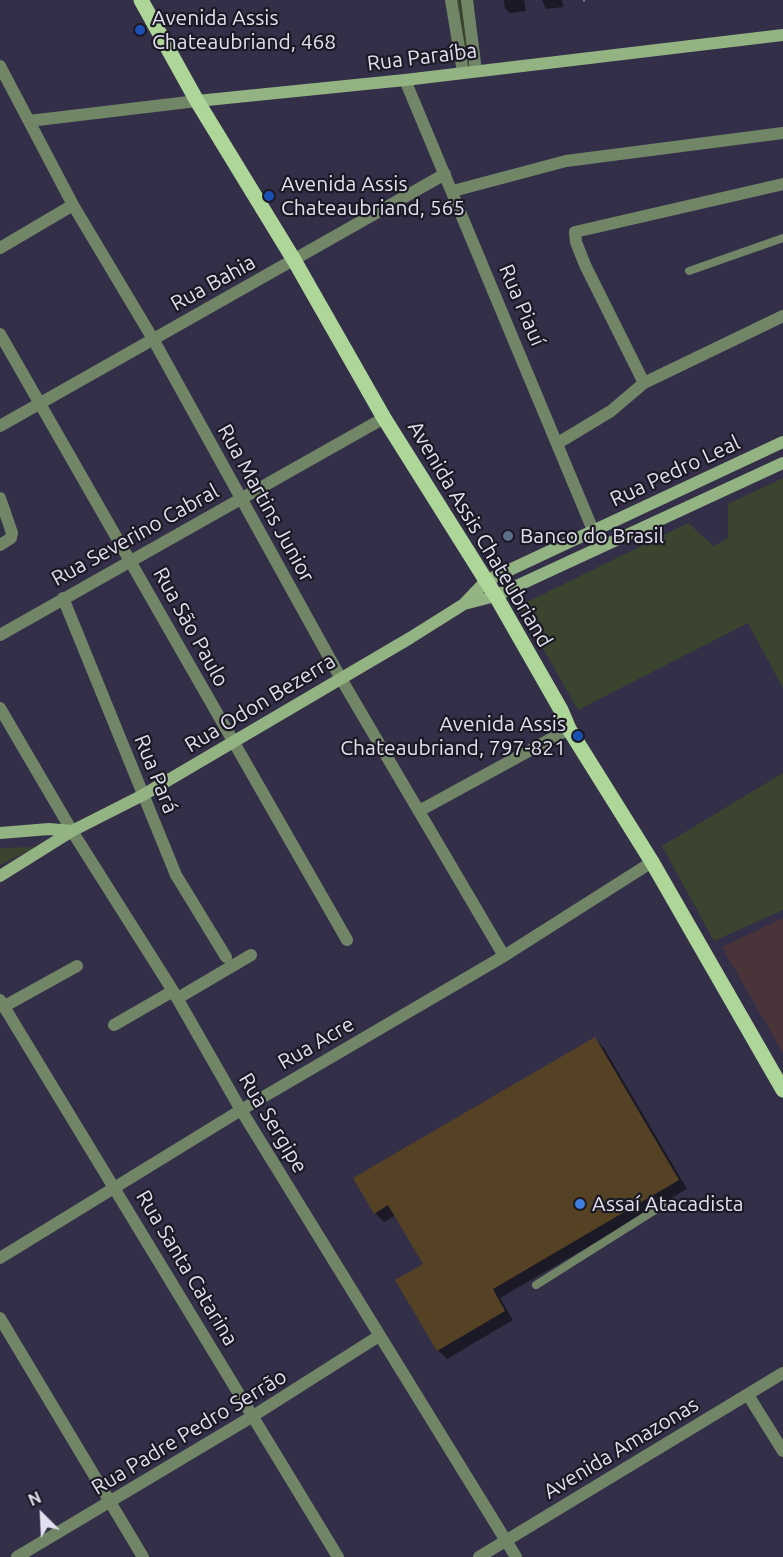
<!DOCTYPE html>
<html>
<head>
<meta charset="utf-8">
<style>
	body { margin:0 }
	#map { position:relative; width:783px; height:1557px; overflow:hidden; background:#342f48; font-family:Ubuntu,sans-serif }
	canvas { display:block }
	.north { position:absolute; left:12px; top:1485px; width:60px; height:60px; -webkit-text-stroke:4px #1b1924; paint-order:stroke; rotate:336deg; font-size:16px; font-weight:700; line-height:24px; text-align:center; color:#e2dfef }
	.north::after { content:''; display:block; margin:auto; width:21px; height:27px; background:#e2dfef; clip-path:polygon(50% 0,100% 100%,50% 72%,0 100%) }
</style>
</head>
<body>
<div id="map">
<canvas width="783" height="1557"></canvas>
<div class="north">N</div>
</div>
<script>
const ctx = document.querySelector('canvas').getContext('2d');
ctx.lineJoin = 'round';
function fillPath(path, color) { ctx.fillStyle = color; ctx.fill(path, 'evenodd'); }
const toPath = rows => new Path2D(rows.map(r => 'M' + r).join(''));
function trace(path, color, width, dash) { ctx.strokeStyle = color; ctx.lineWidth = width; ctx.lineCap = dash ? 'butt' : 'round'; ctx.setLineDash(dash || []); ctx.stroke(path); }
function write(font, color, halo, rows, align = 'center') {
  ctx.font = font + ' Ubuntu,sans-serif'; ctx.lineWidth = 4.5; ctx.setLineDash([]); ctx.textBaseline = 'middle'; ctx.strokeStyle = halo; ctx.fillStyle = color; for (const [text, x, y, turn = 0] of rows) {
    ctx.save(); ctx.translate(x, y); ctx.rotate((+turn || 0) * Math.PI / 180); ctx.textAlign = isNaN(turn) ? turn : align; if (halo) ctx.strokeText(text, 0, 0); ctx.fillText(text, 0, 0); ctx.restore();
  }
}
fillPath(toPath([
	[783,918,783,1053,722,947]
]), '#493439');
fillPath(toPath([
	[455,0,464,0,472,68,464,66],
	[783,478,783,688,748,623,578,710,519,606,688,523,714,546,728,538,728,504],
	[783,773,783,910,714,941,662,846],
	[36,847,0,865,0,848]
]), '#3b442e');
fillPath(toPath([
	[504,0,524,0,526,11,510,13,505,9],
	[542,0,562,0,563,7,546,9],
	[595,1039,604,1048,687,1189,500,1298,513,1320,447,1359,438,1350,425,1264,396,1215,384,1222,375,1213]
]), '#0007');
fillPath(toPath([
	[595,1037,679,1180,493,1289,505,1311,437,1351,395,1280,423,1264,388,1205,374,1214,353,1178]
]), '#554225');
trace(toPath([
	[584,0,584,2]
]), '#7b778c', 2, [1.5, 4.5]);
trace(toPath([
	[689,271,783,238],
	[536,1285,663,1205]
]), '#718567', 8);
trace(toPath([
	[451,0,463,72],
	[467,0,476,71],
	[0,66,73,205,153,339,340,677,504,956],
	[405,80,600,547],
	[29,121,197,101],
	[453,191,566,161,783,133],
	[0,248,73,205],
	[0,334,347,940],
	[644,383,585,265,576,242,575,232,783,184],
	[0,426,445,174],
	[558,443,611,411,644,383,783,316],
	[0,498,12,533,11,538,0,545],
	[63,598,176,875,226,957],
	[0,635,384,418],
	[0,708,72,831,173,991,241,1110,516,1557],
	[419,811,569,729],
	[178,998,251,955],
	[0,1000,338,1557],
	[3,1007,77,966],
	[114,1025,173,991],
	[0,1258,241,1110,504,956,652,862],
	[0,1318,143,1557],
	[748,1395,783,1451],
	[17,1557,253,1416,379,1336],
	[479,1557,783,1373]
]), '#718567', 12);
trace(toPath([
	[197,101,405,80,783,35],
	[464,604,495,596,783,463],
	[0,833,49,829,72,831],
	[0,876,72,831,143,795,410,638,464,604,486,581,783,442]
]), '#93b383', 12);
trace(toPath([
	[141,0,197,101,294,260,384,418,497,598,561,710,569,729,652,862,783,1090]
]), '#add698', 15);
for (const [x, y, r, color] of [
	[140,30,6,"#1a4fb4"],
	[269,196,6,"#1a4fb4"],
	[508,536,6,"#5c6f8a"],
	[578,736,6,"#1a4fb4"],
	[580,1204,6,"#3f7fe0"]
]) { const dot = new Path2D(); dot.arc(x, y, r, 0, 2 * Math.PI); ctx.fillStyle = color; ctx.fill(dot); trace(dot, '#1b1924', 2); }
write('21px', '#e2dfef', '#1b1924', [
	["Avenida Assis",152,18],
	["Chateaubriand, 468",152,42],
	["Avenida Assis",281,184],
	["Chateaubriand, 565",281,208],
	["Banco do Brasil",520,536],
	["Avenida Assis",566,724,"right"],
	["Chateaubriand, 797-821",566,748,"right"],
	["Assaí Atacadista",592,1204]
], 'left');
write('21px', '#e2dfef', '#1b1924', [
	["Rua Paraíba",422,57,-7],
	["Rua Bahia",213,283,-29],
	["Rua Piauí",522,305,67],
	["Rua Pedro Leal",675,471,-25],
	["Rua Martins Junior",266,503,61],
	["Avenida Assis Chateubriand",480,534,59],
	["Rua Severino Cabral",135,535,-29],
	["Rua São Paulo",191,627,61],
	["Rua Odon Bezerra",260,703,-31],
	["Rua Pará",156,774,68],
	["Rua Acre",316,1043,-30],
	["Rua Sergipe",273,1123,59],
	["Rua Santa Catarina",187,1268,59],
	["Rua Padre Pedro Serrão",189,1432,-31],
	["Avenida Amazonas",621,1448,-31]
]);
</script>
</body>
</html>
